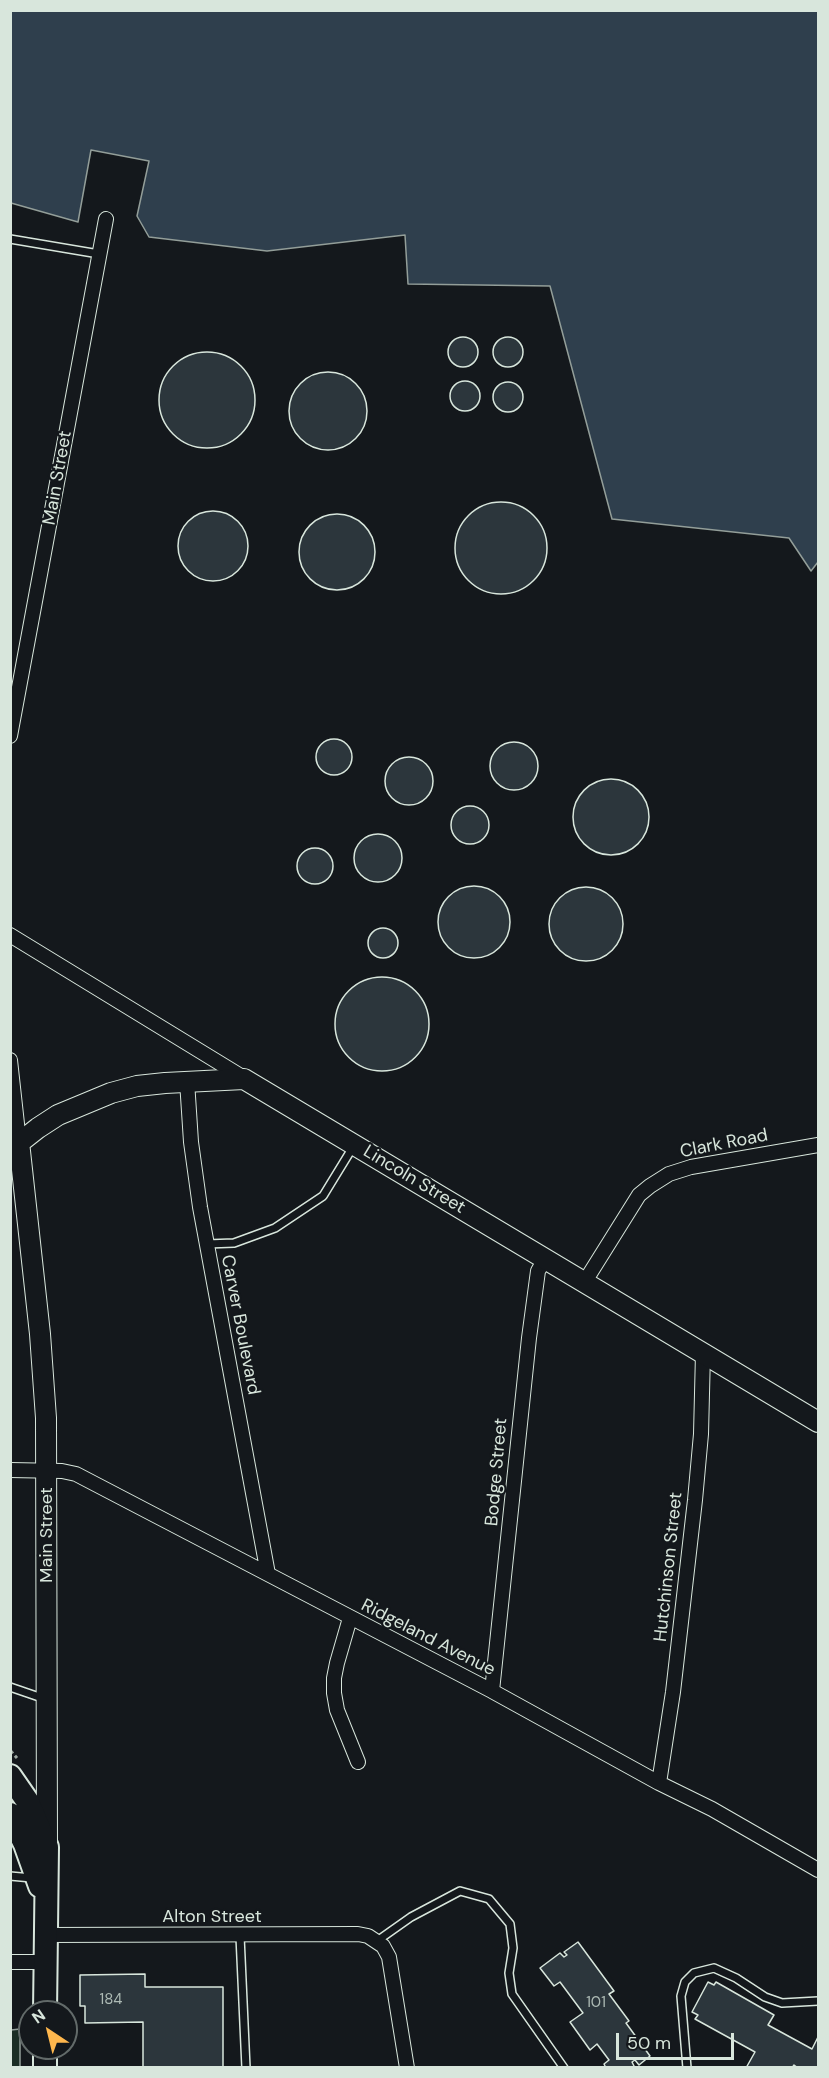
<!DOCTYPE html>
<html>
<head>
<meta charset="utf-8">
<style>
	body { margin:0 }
	#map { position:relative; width:829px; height:2078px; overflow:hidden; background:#14181c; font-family:"DM Sans",sans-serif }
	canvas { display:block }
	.frame { position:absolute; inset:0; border:12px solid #d8e6dc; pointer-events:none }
	.north { position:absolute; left:18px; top:2000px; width:60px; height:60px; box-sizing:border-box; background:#14181c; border:2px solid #626a69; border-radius:50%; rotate:325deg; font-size:16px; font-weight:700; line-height:24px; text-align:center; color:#d8e6dc }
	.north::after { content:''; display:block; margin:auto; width:21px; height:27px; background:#ffb74d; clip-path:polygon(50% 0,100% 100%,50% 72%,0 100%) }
	.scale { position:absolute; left:616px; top:2033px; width:118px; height:27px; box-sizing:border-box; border:3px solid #d8e6dc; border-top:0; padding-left:8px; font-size:18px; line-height:21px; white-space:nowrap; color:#d8e6dc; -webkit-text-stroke:4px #14181c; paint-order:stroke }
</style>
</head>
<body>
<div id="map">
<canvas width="829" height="2078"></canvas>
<div class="frame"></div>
<div class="north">N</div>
<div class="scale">50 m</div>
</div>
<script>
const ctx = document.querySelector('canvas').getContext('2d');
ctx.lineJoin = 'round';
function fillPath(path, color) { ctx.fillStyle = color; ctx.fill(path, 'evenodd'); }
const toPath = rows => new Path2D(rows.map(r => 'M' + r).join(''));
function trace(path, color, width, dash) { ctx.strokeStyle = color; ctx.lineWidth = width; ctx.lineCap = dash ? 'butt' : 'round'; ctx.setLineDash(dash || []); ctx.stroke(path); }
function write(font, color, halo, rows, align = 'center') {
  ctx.font = font + ' "DM Sans",sans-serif'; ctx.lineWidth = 4.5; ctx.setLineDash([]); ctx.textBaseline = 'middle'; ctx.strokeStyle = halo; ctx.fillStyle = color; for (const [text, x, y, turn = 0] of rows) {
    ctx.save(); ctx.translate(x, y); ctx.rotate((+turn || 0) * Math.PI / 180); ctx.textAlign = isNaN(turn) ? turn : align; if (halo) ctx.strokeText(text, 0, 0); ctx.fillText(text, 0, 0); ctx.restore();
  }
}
const green = toPath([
	[20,2029,20,2067,11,2067,11,2030,20,2029]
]);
fillPath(green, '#1a2d24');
trace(green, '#939e99', 1.5);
const water = toPath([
	[10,11,818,11,818,562,811,571,789,538,612,519,550,286,408,284,405,235,267,251,149,237,137,216,149,161,91,150,78,222,11,203,10,11]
]);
fillPath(water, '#2f3f4d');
trace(water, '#939e99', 1.5);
const building = toPath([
	'493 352a15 15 0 1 1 30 0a15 15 0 1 1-30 0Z',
	'448 352a15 15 0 1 1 30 0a15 15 0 1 1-30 0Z',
	'159 400a48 48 0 1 1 96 0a48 48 0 1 1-96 0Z',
	'289 411a39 39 0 1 1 78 0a39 39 0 1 1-78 0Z',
	'450 396a15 15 0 1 1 30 0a15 15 0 1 1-30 0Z',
	'493 397a15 15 0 1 1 30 0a15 15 0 1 1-30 0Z',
	'455 548a46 46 0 1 1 92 0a46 46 0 1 1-92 0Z',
	'178 546a35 35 0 1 1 70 0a35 35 0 1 1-70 0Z',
	'299 552a38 38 0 1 1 76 0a38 38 0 1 1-76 0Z',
	'316 757a18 18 0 1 1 36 0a18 18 0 1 1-36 0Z',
	'490 766a24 24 0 1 1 48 0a24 24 0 1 1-48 0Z',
	'385 781a24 24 0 1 1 48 0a24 24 0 1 1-48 0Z',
	'573 817a38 38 0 1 1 76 0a38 38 0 1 1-76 0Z',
	'451 825a19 19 0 1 1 38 0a19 19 0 1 1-38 0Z',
	'354 858a24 24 0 1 1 48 0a24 24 0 1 1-48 0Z',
	'297 866a18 18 0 1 1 36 0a18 18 0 1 1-36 0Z',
	'438 922a36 36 0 1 1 72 0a36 36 0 1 1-72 0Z',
	'549 924a37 37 0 1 1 74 0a37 37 0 1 1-74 0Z',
	'368 943a15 15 0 1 1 30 0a15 15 0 1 1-30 0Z',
	'335 1024a47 47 0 1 1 94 0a47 47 0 1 1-94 0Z',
	[578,1942,614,1991,609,1994,629,2021,626,2023,650,2056,639,2065,635,2060,632,2062,635,2068,606,2068,604,2064,609,2060,597,2044,590,2050,570,2022,583,2013,560,1982,554,1986,540,1968,560,1953,564,1957,567,1955,564,1952,578,1942],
	[145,1974,145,1987,223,1987,223,2068,143,2068,143,2022,85,2023,85,2006,80,2006,80,1975,145,1974],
	[708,1982,714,1985,716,1982,774,2015,768,2025,812,2049,818,2037,818,2068,798,2068,794,2065,792,2068,746,2068,755,2052,695,2019,698,2015,692,2012,708,1982]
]);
fillPath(building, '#2c363c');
trace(building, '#d8e6dc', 1.5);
const lane = toPath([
	[10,239,99,254],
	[207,1244,234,1243,275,1228,323,1196,353,1147],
	[10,1687,45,1699],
	[10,1876,32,1878],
	[240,1936,246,2068],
	[377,1941,411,1917,460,1891,489,1899,510,1924,513,1948,509,1973,512,1994,564,2068],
	[687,2068,681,1996,685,1982,694,1973,714,1968,736,1978,765,1997,782,2003,818,2001]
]);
const street = toPath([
	[10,736,106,219],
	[10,935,244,1078],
	[10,1060,19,1142],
	[187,1081,191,1142,200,1207,268,1574],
	[584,1283,639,1195,650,1186,669,1174,691,1167,818,1145],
	[10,1470,62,1471,76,1474,492,1691,659,1783,712,1809,818,1870],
	[350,1618,337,1663,334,1678,334,1693,337,1710,358,1762],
	[492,1691,529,1338,538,1271,545,1259],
	[659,1783,673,1692,695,1500,701,1434,703,1353],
	[46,1935,358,1934,368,1936,383,1946,389,1957,407,2068],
	[10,1962,45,1962]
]);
const secondary = toPath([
	[19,1142,40,1334,46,1418,47,1843],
	[10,1150,38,1128,58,1115,111,1093,137,1086,165,1083,244,1079,818,1422]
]);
const primary = toPath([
	[10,1776,28,1802,47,1847,45,2012],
	[10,1814,25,1844,40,1886],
	[45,2068,45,2048]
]);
trace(lane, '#d8e6dc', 10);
trace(street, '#d8e6dc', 16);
trace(secondary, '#d8e6dc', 22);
trace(primary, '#d8e6dc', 26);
trace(toPath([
	[10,1750,17,1758]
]), '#9da8a2', 3, [4.5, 3]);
trace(lane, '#14181c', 7);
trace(street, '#14181c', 14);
trace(secondary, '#14181c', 20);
trace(primary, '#14181c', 22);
write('15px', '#adbab4', null, [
	["184",111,2000],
	["101",596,2003]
]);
write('18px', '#d8e6dc', '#14181c', [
	["Main Street",58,478,-80],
	["Clark Road",724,1144,-11],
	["Lincoln Street",414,1180,31],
	["Carver Boulevard",240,1325,79],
	["Bodge Street",497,1472,-85],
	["Main Street",47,1535,-90],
	["Hutchinson Street",669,1567,-84],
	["Ridgeland Avenue",428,1638,27],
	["Alton Street",212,1917]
]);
</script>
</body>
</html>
